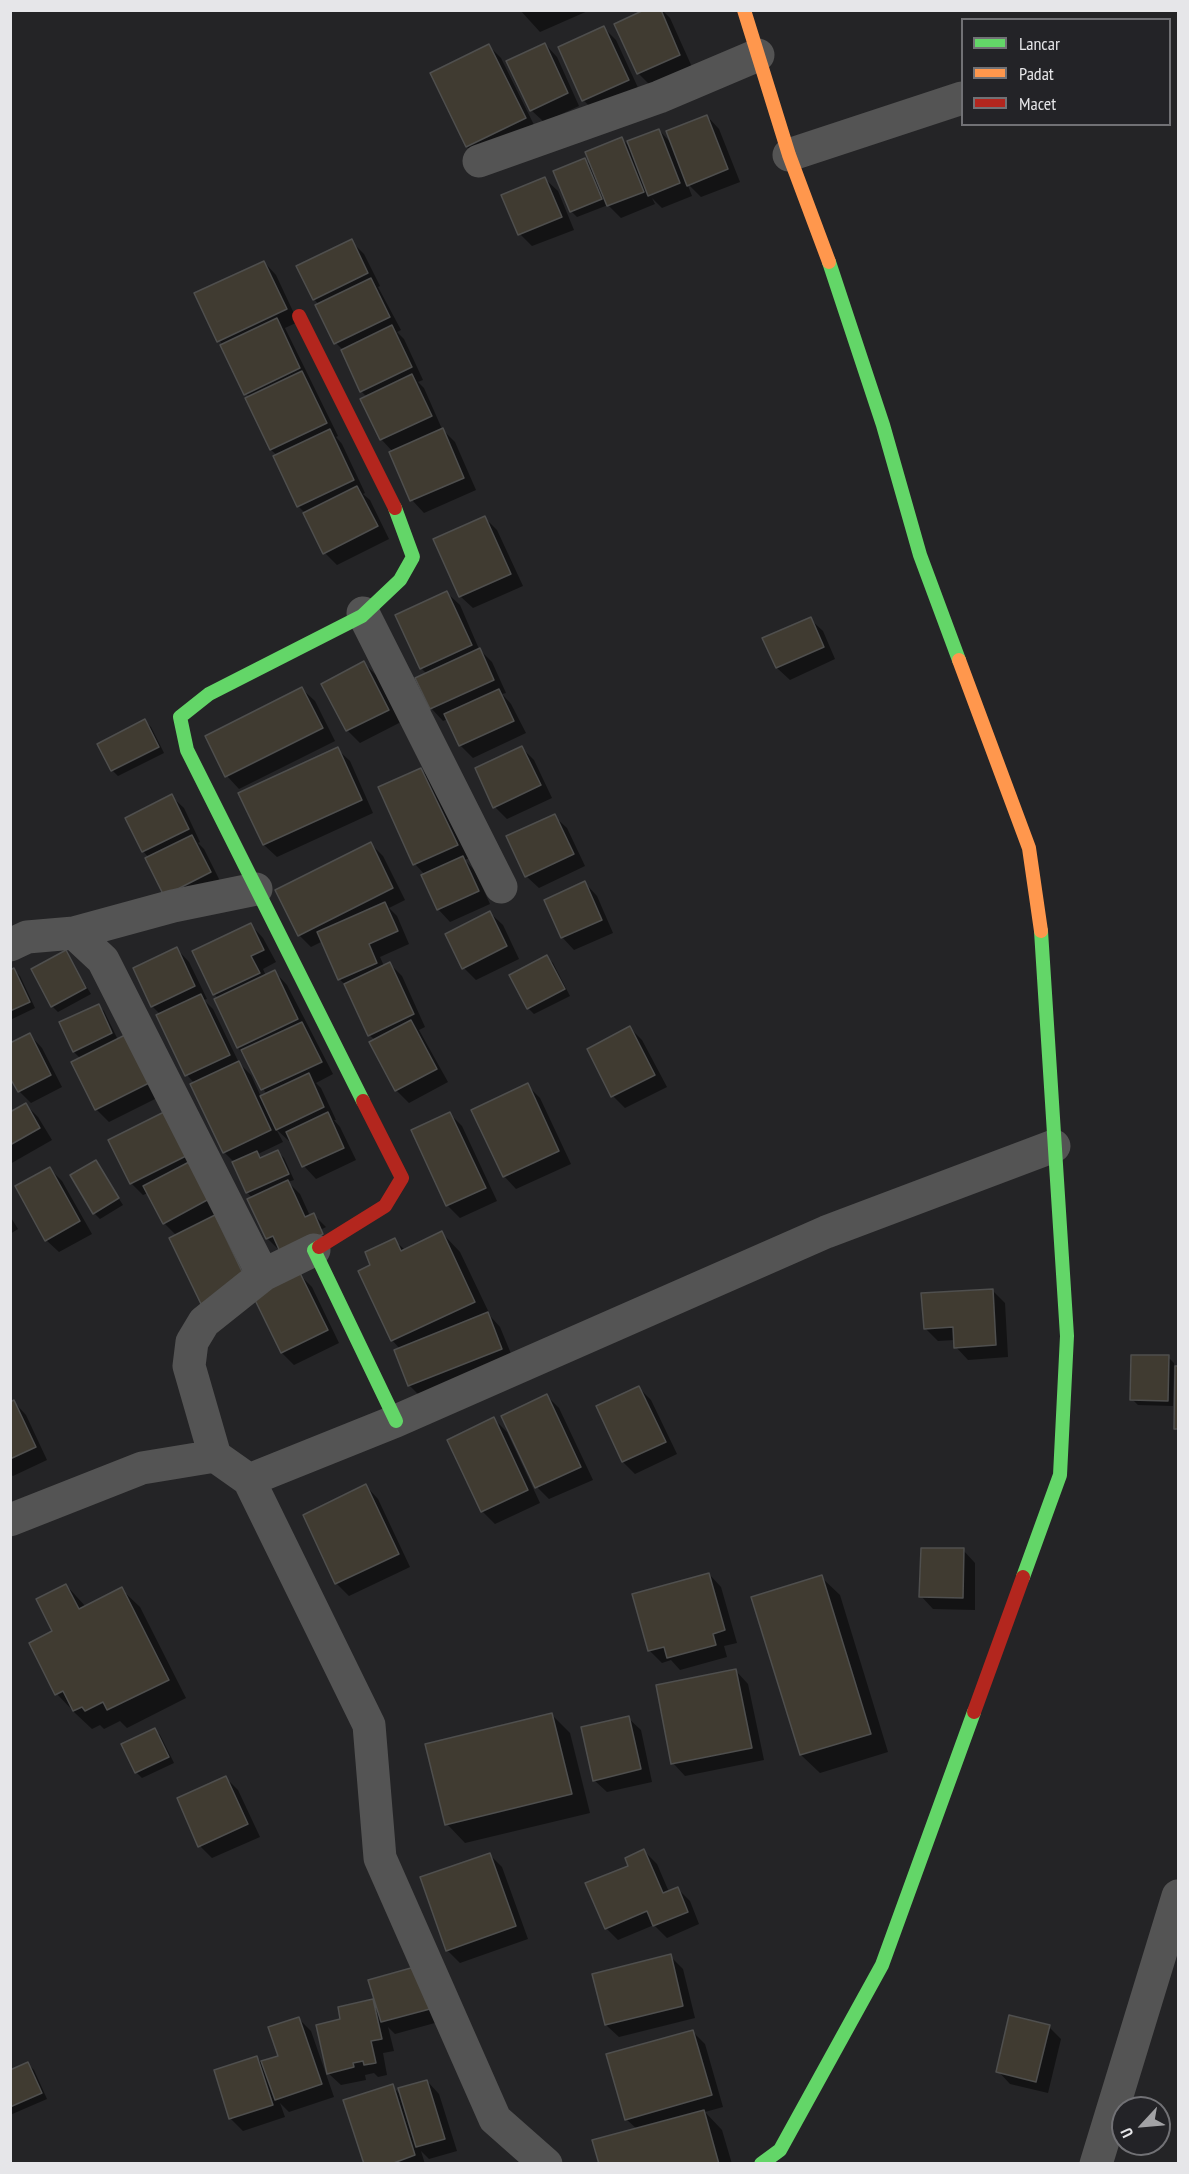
<!DOCTYPE html>
<html>
<head>
<meta charset="utf-8">
<style>
	body { margin:0 }
	#map { position:relative; width:1189px; height:2174px; overflow:hidden; background:#242426; font-family:"PT Sans Narrow",sans-serif }
	canvas { display:block }
	.frame { position:absolute; inset:0; border:12px solid #e6e6e9; pointer-events:none }
	.legend { position:absolute; left:961px; top:18px; width:210px; height:108px; box-sizing:border-box; background:#232327; border:2px solid #717175; margin:0; padding:8px 10px; list-style:none; font-size:18px; color:#e6e6e9 }
	.legend li { display:flex; align-items:center; gap:12px; height:30px }
	.legend b { width:30px; border:2px solid #717175 }
	.north { position:absolute; left:1111px; top:2096px; width:60px; height:60px; box-sizing:border-box; background:#232327; border:2px solid #717175; border-radius:50%; rotate:244deg; font-size:16px; font-weight:700; line-height:24px; text-align:center; color:#e6e6e9 }
	.north::after { content:''; display:block; margin:auto; width:21px; height:27px; background:#a2a2a5; clip-path:polygon(50% 0,100% 100%,50% 72%,0 100%) }
</style>
</head>
<body>
<div id="map">
<canvas width="1189" height="2174"></canvas>
<div class="frame"></div>
<ul class="legend">
<li><b style="height:8px;background:#63d668"></b>Lancar</li>
<li><b style="height:8px;background:#ff974d"></b>Padat</li>
<li><b style="height:8px;background:#b3261e"></b>Macet</li>
</ul>
<div class="north">U</div>
</div>
<script>
const ctx = document.querySelector('canvas').getContext('2d');
ctx.lineJoin = 'round';
function fillPath(path, color) { ctx.fillStyle = color; ctx.fill(path, 'evenodd'); }
const toPath = rows => new Path2D(rows.map(r => 'M' + r).join(''));
function trace(path, color, width, dash) { ctx.strokeStyle = color; ctx.lineWidth = width; ctx.lineCap = dash ? 'butt' : 'round'; ctx.setLineDash(dash || []); ctx.stroke(path); }
fillPath(toPath([
	[520,10,590,10,540,32],
	[648,10,662,10,670,18,692,67,650,85,638,73],
	[603,27,616,40,640,92,596,112,583,100],
	[545,44,557,57,579,106,544,122,531,110],
	[489,46,501,58,537,131,480,159,467,147,432,73],
	[707,116,719,129,740,182,701,197,687,183,692,196,662,208,652,198,655,204,621,218,608,205,577,217,571,211,585,160,594,168,622,139,632,149,659,130,673,145],
	[545,179,558,191,574,230,532,246,520,234],
	[351,241,364,254,380,286,378,287,401,330,397,332,404,339,423,380,418,382,424,388,442,429,455,442,476,490,424,513,412,500,391,453,393,452,381,439,367,397,361,391,343,350,336,343,319,305,314,299],
	[264,262,276,275,298,322,285,328,338,436,336,437,342,444,365,493,363,494,370,500,389,539,337,565,325,553,306,514,298,506,275,457,278,456,271,450,249,398,196,294],
	[485,518,497,530,523,586,473,608,460,596],
	[447,593,460,605,479,649,492,662,506,693,502,694,511,704,526,733,473,758,460,745,448,719,443,721,431,708,427,674,421,668],
	[810,619,823,631,835,659,790,680,777,668],
	[364,663,376,675,401,722,360,743,347,730,323,684],
	[302,689,315,701,335,741,239,789,227,776,207,737],
	[145,721,151,727,164,753,118,776,112,770],
	[522,748,534,760,552,798,507,819,495,807],
	[337,749,350,761,373,813,277,857,264,845,240,793],
	[421,769,433,782,469,858,465,860,475,871,490,904,450,922,438,909,425,875,415,864,380,788],
	[171,796,184,808,200,842,198,843,204,849,222,885,177,908,149,858,143,851],
	[554,816,567,828,585,866,539,888,526,876],
	[371,844,383,856,405,900,389,908,397,916,409,944,380,957,384,966,390,964,402,976,425,1027,419,1030,448,1082,409,1103,396,1090,375,1040,369,1035,348,987,339,979,323,941,311,947,299,935],
	[585,883,597,896,613,933,574,950,562,937],
	[490,913,503,925,519,959,476,980,464,968],
	[251,925,263,938,276,962,263,969,266,976,275,972,287,985,333,1074,316,1083,321,1088,336,1120,334,1120,340,1127,356,1160,316,1179,304,1166,292,1140,289,1141,276,1129,283,1142,258,1154,263,1159,278,1152,284,1158,294,1180,288,1182,300,1194,310,1216,314,1215,326,1227,280,1251,267,1238,252,1198,247,1192,234,1162,224,1152,195,1084,187,1075,158,1016,161,1015,152,1006,177,949,189,962,207,999,204,1000,213,1009,239,1063,251,1075,261,1097,267,1095,238,1047,219,999,214,994],
	[65,952,91,994,58,1012,52,1006],
	[547,957,553,963,570,996,534,1014,528,1008],
	[14,970,20,976,35,1008,10,1020,10,972],
	[98,1005,104,1011,118,1040,173,1090,109,1122,96,1109,81,1059,74,1052,61,1023],
	[630,1028,642,1040,667,1087,625,1108,613,1096],
	[30,1035,42,1048,62,1087,31,1103,19,1091],
	[527,1085,540,1098,571,1164,516,1189,504,1176],
	[26,1105,38,1117,52,1140,10,1164,10,1114],
	[163,1114,220,1212,213,1216,227,1229,300,1275,312,1287,339,1343,294,1365,282,1353,255,1296,176,1235,164,1223,148,1193,143,1195,131,1183],
	[450,1114,462,1126,497,1201,460,1218,447,1205,413,1131],
	[95,1162,123,1205,100,1219,94,1213],
	[50,1169,62,1181,92,1234,59,1252,46,1240],
	[10,1216,18,1229,10,1234],
	[442,1233,460,1252,491,1317,500,1327,514,1361,422,1398,409,1385,400,1349,392,1340,394,1240,405,1250],
	[992,1290,1005,1303,1008,1357,968,1360,956,1347,955,1340,938,1341,925,1328],
	[1168,1357,1174,1363,1173,1406,1138,1405,1132,1399],
	[1177,1368,1178,1368,1178,1431,1175,1428],
	[639,1388,651,1400,677,1454,635,1474,623,1462],
	[547,1396,559,1408,593,1480,549,1499,537,1487],
	[14,1402,26,1415,47,1460,13,1476,10,1474,10,1404],
	[494,1419,507,1432,540,1503,495,1524,482,1511],
	[366,1486,378,1499,410,1567,349,1596,336,1583],
	[963,1550,975,1563,975,1610,933,1609,921,1596],
	[709,1574,721,1587,737,1643,724,1646,727,1657,680,1670,671,1660,662,1663,649,1650],
	[821,1577,840,1595,888,1752,820,1773,801,1755,752,1598],
	[66,1585,86,1607,121,1589,140,1607,186,1698,127,1728,120,1721,104,1729,100,1725,92,1729,75,1713,57,1694,31,1644,54,1632],
	[736,1671,748,1684,764,1760,685,1776,673,1763],
	[552,1715,570,1733,590,1813,465,1843,447,1824],
	[628,1718,641,1730,652,1782,607,1792,594,1780],
	[154,1729,160,1735,174,1763,142,1778,136,1772,123,1745],
	[226,1778,238,1790,260,1837,212,1858,200,1846],
	[644,1851,657,1864,669,1892,677,1888,690,1901,699,1924,667,1938,654,1925,618,1940,606,1928,630,1867],
	[489,1854,502,1867,528,1939,460,1963,447,1950],
	[670,1956,683,1969,695,2018,619,2037,606,2025],
	[417,1967,442,2021,395,2034,388,2027,394,2051,383,2053,387,2075,378,2077,374,2073,365,2075,366,2080,341,2085,328,2073,342,2020,372,2001,378,2006],
	[298,2018,311,2031,334,2097,289,2112,280,2103,285,2117,243,2131,230,2118,257,2058,262,2063,280,2056],
	[1049,2027,1061,2039,1048,2093,1010,2084,998,2071],
	[692,2031,705,2044,723,2107,705,2112,722,2130,732,2164,600,2164,637,2129,626,2119],
	[28,2064,34,2070,47,2099,10,2115,10,2072],
	[427,2081,439,2094,457,2151,429,2159,421,2151,425,2164,365,2164,392,2086,401,2095]
]), '#0007');
const building = toPath([
	[644,10,661,10,680,55,637,74,614,24,644,10],
	[604,26,629,80,582,101,558,47,604,26],
	[545,43,568,93,530,111,506,61,545,43],
	[489,44,526,118,466,147,430,73,489,44],
	[707,115,728,169,687,186,666,131,707,115],
	[659,129,680,183,648,196,627,141,659,129],
	[622,137,644,192,607,206,585,152,622,137],
	[585,158,602,199,570,212,553,171,585,158],
	[545,177,562,217,518,235,501,195,545,177],
	[352,239,368,273,313,300,296,266,352,239],
	[264,261,287,309,217,342,194,293,264,261],
	[371,278,390,317,334,344,315,305,371,278],
	[277,318,300,368,244,395,220,345,277,318],
	[392,325,412,367,360,392,341,350,392,325],
	[302,371,327,423,270,450,245,398,302,371],
	[412,374,432,416,380,440,360,399,412,374],
	[443,428,464,478,410,501,389,452,443,428],
	[330,429,354,480,297,507,273,456,330,429],
	[357,486,378,526,323,554,303,513,357,486],
	[485,516,511,574,459,597,433,539,485,516],
	[447,591,472,645,420,669,395,615,447,591],
	[811,617,824,647,776,668,762,638,811,617],
	[480,648,494,680,430,709,415,678,480,648],
	[364,661,389,710,346,731,321,684,364,661],
	[302,687,323,728,225,777,205,736,302,687],
	[499,689,514,721,459,746,444,714,499,689],
	[145,719,159,747,111,771,97,744,145,719],
	[522,746,541,785,493,808,475,768,522,746],
	[338,747,362,800,263,845,238,793,338,747],
	[421,768,458,845,413,865,378,787,421,768],
	[172,794,189,829,142,852,125,818,172,794],
	[555,814,574,854,525,877,506,836,555,814],
	[192,835,211,872,164,896,145,858,192,835],
	[371,842,393,888,298,936,275,890,371,842],
	[463,856,479,891,437,910,421,875,463,856],
	[585,881,602,920,561,938,544,900,585,881],
	[385,902,398,931,369,944,377,963,338,980,317,932,385,902],
	[490,911,507,946,462,969,445,934,490,911],
	[251,923,264,950,251,956,260,973,213,995,192,951,251,923],
	[177,947,195,986,151,1007,133,968,177,947],
	[66,950,86,988,51,1007,31,969,66,950],
	[547,955,565,989,527,1009,509,975,547,955],
	[390,962,414,1014,368,1036,344,984,390,962],
	[14,968,30,1002,10,1011,10,970,14,968],
	[275,970,298,1019,237,1048,214,999,275,970],
	[201,994,230,1055,185,1076,156,1015,201,994],
	[99,1004,112,1033,73,1052,59,1022,99,1004],
	[411,1020,437,1069,395,1091,369,1042,411,1020],
	[302,1022,322,1062,261,1090,241,1050,302,1022],
	[630,1026,655,1075,611,1097,587,1049,630,1026],
	[137,1029,161,1077,95,1110,71,1062,137,1029],
	[30,1033,51,1075,18,1092,10,1078,10,1043,30,1033],
	[239,1061,271,1130,223,1153,190,1084,239,1061],
	[309,1073,324,1107,276,1130,260,1096,309,1073],
	[528,1083,559,1151,503,1177,471,1110,528,1083],
	[26,1103,40,1128,10,1145,10,1112,26,1103],
	[164,1112,186,1156,130,1184,108,1140,164,1112],
	[328,1112,344,1148,302,1167,286,1132,328,1112],
	[450,1112,486,1188,446,1206,411,1130,450,1112],
	[278,1150,289,1174,246,1193,232,1162,257,1151,260,1158,278,1150],
	[96,1160,119,1198,93,1214,70,1175,96,1160],
	[189,1162,209,1199,163,1224,143,1186,189,1162],
	[50,1167,80,1221,45,1241,15,1186,50,1167],
	[288,1180,305,1217,314,1213,323,1234,281,1254,273,1236,266,1239,247,1199,288,1180],
	[215,1215,247,1282,201,1304,169,1238,215,1215],
	[442,1231,475,1302,391,1341,358,1271,370,1265,365,1252,395,1238,401,1251,442,1231],
	[300,1273,328,1330,281,1353,253,1296,300,1273],
	[993,1289,996,1345,954,1348,953,1327,924,1329,921,1293,993,1289],
	[488,1312,502,1349,408,1386,394,1350,488,1312],
	[1131,1355,1169,1355,1168,1401,1130,1400,1131,1355],
	[1175,1366,1178,1366,1178,1429,1174,1429,1175,1366],
	[639,1386,666,1442,622,1462,596,1406,639,1386],
	[547,1394,581,1467,535,1488,501,1416,547,1394],
	[14,1400,36,1447,10,1459,10,1402,14,1400],
	[494,1417,528,1490,481,1512,447,1440,494,1417],
	[366,1484,399,1554,335,1584,303,1515,366,1484],
	[921,1548,964,1548,963,1598,919,1597,921,1548],
	[709,1573,725,1630,713,1634,716,1645,667,1658,664,1647,648,1651,632,1594,709,1573],
	[822,1575,871,1734,800,1755,751,1597,822,1575],
	[66,1584,79,1609,122,1587,169,1680,107,1710,103,1702,85,1711,82,1707,73,1711,63,1691,55,1695,29,1643,52,1631,36,1599,66,1584],
	[736,1669,752,1748,671,1764,656,1685,736,1669],
	[552,1713,572,1794,445,1825,425,1744,552,1713],
	[629,1716,641,1769,593,1781,581,1727,629,1716],
	[155,1728,169,1757,135,1773,121,1744,155,1728],
	[226,1776,248,1824,198,1847,177,1798,226,1776],
	[644,1849,663,1893,678,1887,688,1912,653,1926,647,1911,605,1929,585,1883,628,1866,625,1858,644,1849],
	[490,1853,516,1926,446,1951,420,1877,490,1853],
	[671,1954,683,2006,605,2025,592,1974,671,1954],
	[418,1966,430,2009,381,2022,368,1980,418,1966],
	[373,1999,382,2039,371,2041,376,2063,364,2065,363,2061,353,2063,354,2067,327,2074,316,2025,340,2019,338,2007,373,1999],
	[1009,2015,1050,2025,1036,2082,996,2072,1009,2015],
	[299,2017,322,2084,275,2100,261,2061,278,2056,268,2027,299,2017],
	[693,2030,712,2095,625,2120,606,2054,693,2030],
	[257,2056,273,2105,229,2119,214,2070,257,2056],
	[28,2062,42,2093,10,2107,10,2070,28,2062],
	[427,2080,445,2139,416,2147,398,2088,427,2080],
	[393,2084,415,2155,391,2164,364,2164,343,2100,393,2084],
	[704,2110,719,2164,599,2164,592,2140,704,2110]
]);
fillPath(building, '#403b31');
trace(building, '#4f4f4e', 1.5);
trace(toPath([
	[789,155,962,98],
	[479,161,659,97,758,55],
	[363,613,501,887],
	[74,933,173,906,256,889],
	[10,945,27,937,74,933,103,960,263,1275,204,1322,192,1342,189,1366,215,1456],
	[263,1275,314,1250],
	[249,1480,396,1421,826,1232,1054,1146],
	[10,1520,142,1468,215,1456,249,1480,369,1725,380,1858,495,2119,546,2164],
	[1096,2164,1178,1896]
]), '#545454', 33);
trace(toPath([
	[829,262,883,425,920,555,959,660],
	[363,1101,187,750,180,717,209,694,362,616,400,580,413,557,395,508],
	[319,1247,314,1250,396,1421],
	[1023,1577,1060,1475,1067,1336,1041,931],
	[761,2164,780,2150,882,1965,974,1712]
]), '#63d668', 14);
trace(toPath([
	[744,10,789,155,829,262],
	[959,660,1029,848,1041,931]
]), '#ff974d', 14);
trace(toPath([
	[299,316,395,508],
	[319,1247,385,1206,402,1178,363,1101],
	[974,1712,1023,1577]
]), '#b3261e', 14);
</script>
</body>
</html>
